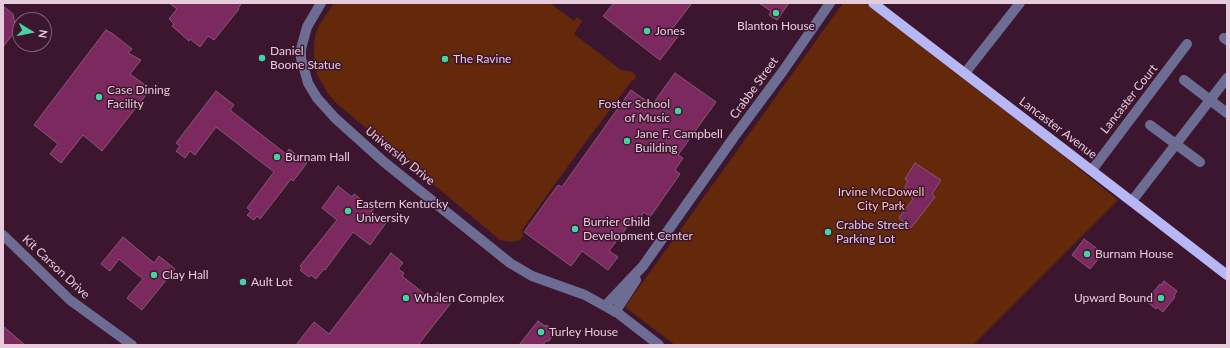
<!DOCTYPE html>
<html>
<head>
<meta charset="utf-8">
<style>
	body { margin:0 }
	#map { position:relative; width:1230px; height:348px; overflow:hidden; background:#3c152e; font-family:Lato,sans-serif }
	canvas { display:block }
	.frame { position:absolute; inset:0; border:4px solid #e6cbda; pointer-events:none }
	.north { position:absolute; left:12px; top:12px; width:40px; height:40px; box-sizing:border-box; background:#3c152e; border:1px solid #805e73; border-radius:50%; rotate:100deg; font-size:11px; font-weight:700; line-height:16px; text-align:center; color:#e6cbda }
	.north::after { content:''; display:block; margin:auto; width:14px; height:18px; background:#45d49f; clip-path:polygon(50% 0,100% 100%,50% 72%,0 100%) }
</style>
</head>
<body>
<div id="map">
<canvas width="1230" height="348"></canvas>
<div class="frame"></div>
<div class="north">N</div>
</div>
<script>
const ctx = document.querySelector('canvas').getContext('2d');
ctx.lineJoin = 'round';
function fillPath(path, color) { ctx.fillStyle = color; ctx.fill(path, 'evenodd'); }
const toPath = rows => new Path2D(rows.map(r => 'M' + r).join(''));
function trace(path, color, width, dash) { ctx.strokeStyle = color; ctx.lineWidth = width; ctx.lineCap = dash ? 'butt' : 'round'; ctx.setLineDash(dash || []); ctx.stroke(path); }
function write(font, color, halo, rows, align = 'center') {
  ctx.font = font + ' Lato,sans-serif'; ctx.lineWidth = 3; ctx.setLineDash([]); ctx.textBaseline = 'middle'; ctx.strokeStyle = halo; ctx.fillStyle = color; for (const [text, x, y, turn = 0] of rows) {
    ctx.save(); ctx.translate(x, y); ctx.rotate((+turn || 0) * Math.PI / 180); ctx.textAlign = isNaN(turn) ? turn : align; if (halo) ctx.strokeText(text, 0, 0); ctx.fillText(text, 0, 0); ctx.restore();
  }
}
fillPath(toPath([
	[334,3,550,3,574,21,577,17,582,21,574,34,621,70,630,71,634,73,636,78,630,83,579,151,522,230,523,236,520,240,512,242,500,240,335,102,327,92,317,74,314,57,314,48,315,36,319,25],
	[843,3,865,3,1046,142,1118,200,973,345,675,345,625,307]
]), '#64290a');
const building = toPath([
	[169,3,242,3,238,8,239,9,214,40,208,36,200,47,190,39,189,41,172,26,174,24,169,19,177,9,169,3],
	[614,3,692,3,672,29,679,35,660,60,603,16,614,3],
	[759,3,789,3,777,20,769,15,771,11,759,3],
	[3,6,13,14,16,30,3,47,3,6],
	[106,30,113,34,132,49,128,53,141,60,130,74,145,85,141,90,146,95,102,151,83,135,61,163,50,154,58,144,34,125,106,30],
	[675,73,716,102,678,155,683,158,675,170,680,174,650,217,644,212,635,225,631,222,609,251,618,257,608,270,582,251,571,266,524,232,558,185,562,187,631,90,652,105,675,73],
	[216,91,234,105,230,110,286,154,289,149,307,163,293,181,291,179,260,219,257,216,254,220,247,215,251,211,247,208,274,172,216,127,195,155,190,151,185,158,176,151,180,146,176,143,216,91],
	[915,163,941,180,932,194,935,197,911,228,899,218,913,199,906,190,905,187,908,181,905,179,915,163],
	[338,186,352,197,354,194,374,209,371,211,386,223,370,245,353,232,325,270,324,269,316,279,311,275,309,277,300,270,302,268,300,266,337,220,322,208,338,186],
	[123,237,154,263,159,256,175,269,142,310,127,298,143,279,119,259,110,271,101,264,123,237],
	[1084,239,1103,253,1090,269,1072,255,1084,239],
	[391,253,403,263,398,269,404,273,402,276,432,300,438,292,451,303,418,345,296,345,314,322,329,334,391,253],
	[1164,281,1177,291,1174,296,1175,297,1163,312,1157,307,1156,309,1146,301,1160,284,1161,285,1164,281],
	[538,321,545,326,547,325,552,330,553,335,549,341,546,341,543,345,519,345,538,321],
	[3,326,25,345,3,345,3,326]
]);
fillPath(building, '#7c295f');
trace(building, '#865973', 1);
trace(toPath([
	[321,3,307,27,301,49,301,58,308,83,317,98,335,118,384,162,510,263,532,276,585,295,619,314,659,345],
	[1224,38,1227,40],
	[965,73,1020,3],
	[1184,80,1227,113],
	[1150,125,1200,162],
	[1092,170,1187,44],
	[1132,201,1227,78],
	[3,235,70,300,132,345],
	[605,306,643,266,734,137,783,71,830,3],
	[615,312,636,280]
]), '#6d6d93', 10);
trace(toPath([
	[873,3,1139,207,1227,275]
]), '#b7b7f6', 10);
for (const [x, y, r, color] of [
	[776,13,4,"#45d49f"],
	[647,31,4,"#45d49f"],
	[262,58,4,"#45d49f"],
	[445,59,4,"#45d49f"],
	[99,97,4,"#45d49f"],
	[678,111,4,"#45d49f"],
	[627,141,4,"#45d49f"],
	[277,157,4,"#45d49f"],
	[348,211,4,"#45d49f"],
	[575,229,4,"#45d49f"],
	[828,232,4,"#45d49f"],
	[1087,254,4,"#45d49f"],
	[154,275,4,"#45d49f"],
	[243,282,4,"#45d49f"],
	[406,298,4,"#45d49f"],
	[1161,298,4,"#45d49f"],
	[541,332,4,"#45d49f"]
]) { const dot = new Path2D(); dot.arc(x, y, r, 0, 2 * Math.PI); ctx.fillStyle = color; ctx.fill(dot); trace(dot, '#3c152e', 1.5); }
write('12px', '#e6cbda', '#3c152e', [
	["Blanton House",776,26,"center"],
	["Jones",655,31],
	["Daniel",270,51],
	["Boone Statue",270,65],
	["The Ravine",453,59],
	["Case Dining",107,90],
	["Facility",107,104],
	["Foster School",670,104,"right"],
	["of Music",670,118,"right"],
	["Jane F. Campbell",635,134],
	["Building",635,148],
	["Burnam Hall",285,157],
	["Eastern Kentucky",356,204],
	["University",356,218],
	["Burrier Child",583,222],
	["Development Center",583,236],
	["Crabbe Street",836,225],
	["Parking Lot",836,239],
	["Burnam House",1095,254],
	["Clay Hall",162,275],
	["Ault Lot",251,282],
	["Whalen Complex",414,298],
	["Upward Bound",1153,298,"right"],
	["Turley House",549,332]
], 'left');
write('12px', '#e6cbda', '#3c152e', [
	["Crabbe Street",754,88,-54],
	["Lancaster Court",1129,99,-52],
	["Lancaster Avenue",1058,128,37],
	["University Drive",400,156,39],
	["Kit Carson Drive",56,267,43]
]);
write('12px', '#fac8b3', '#3c152e', [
	["Irvine McDowell",881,192],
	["City Park",881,206]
]);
</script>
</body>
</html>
